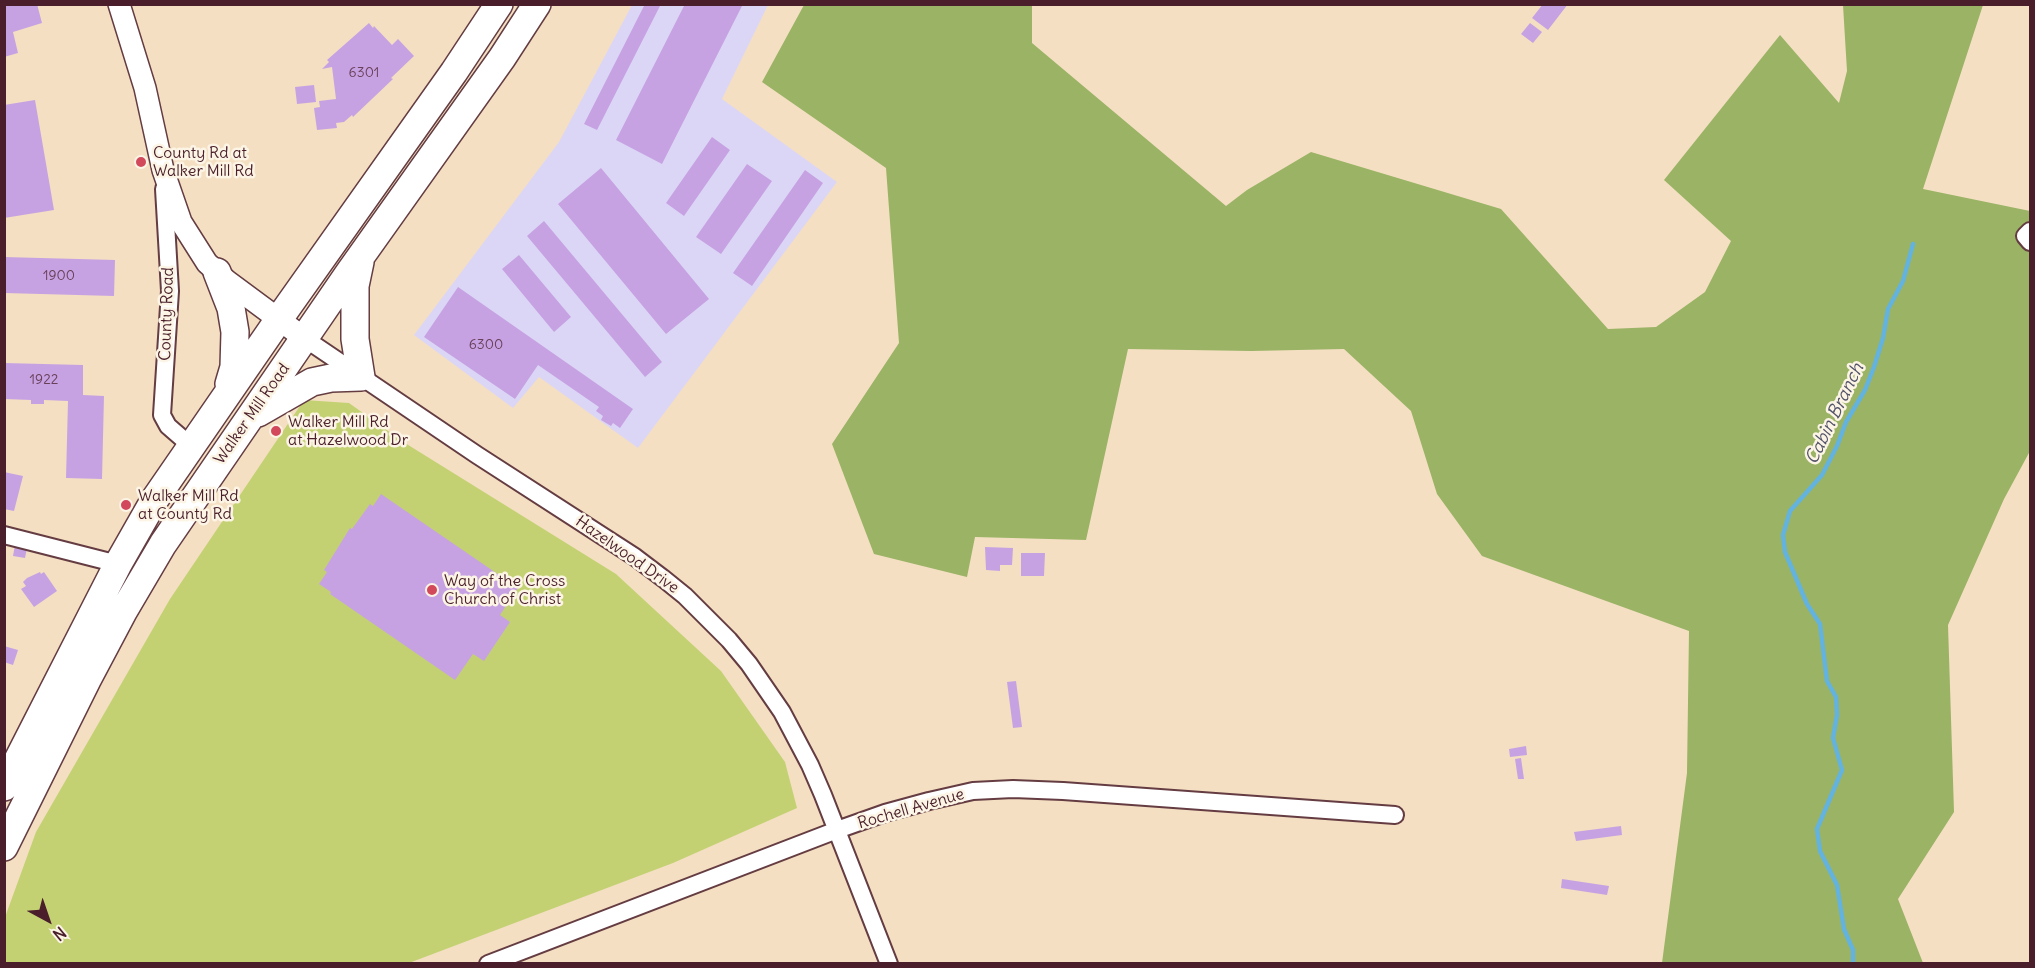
<!DOCTYPE html>
<html>
<head>
<meta charset="utf-8">
<style>
	body { margin:0 }
	#map { position:relative; width:2035px; height:968px; overflow:hidden; background:#f4dfc2; font-family:Delius,sans-serif }
	canvas { display:block }
	.frame { position:absolute; inset:0; border:6px solid #4a1f2b; pointer-events:none }
	.north { position:absolute; left:18px; top:890px; width:60px; height:60px; -webkit-text-stroke:4px #fcf5e5; paint-order:stroke; rotate:140deg; font-size:16px; font-weight:700; line-height:24px; text-align:center; color:#4a1f2b }
	.north::after { content:''; display:block; margin:auto; width:21px; height:27px; background:#4a1f2b; clip-path:polygon(50% 0,100% 100%,50% 72%,0 100%) }
</style>
</head>
<body>
<div id="map">
<canvas width="2035" height="968"></canvas>
<div class="frame"></div>
<div class="north">N</div>
</div>
<script>
const ctx = document.querySelector('canvas').getContext('2d');
ctx.lineJoin = 'round';
function fillPath(path, color) { ctx.fillStyle = color; ctx.fill(path, 'evenodd'); }
const toPath = rows => new Path2D(rows.map(r => 'M' + r).join(''));
function trace(path, color, width, dash) { ctx.strokeStyle = color; ctx.lineWidth = width; ctx.lineCap = dash ? 'butt' : 'round'; ctx.setLineDash(dash || []); ctx.stroke(path); }
function write(font, color, halo, rows, align = 'center') {
  ctx.font = font + ' Delius,sans-serif'; ctx.lineWidth = 5; ctx.setLineDash([]); ctx.textBaseline = 'middle'; ctx.strokeStyle = halo; ctx.fillStyle = color; for (const [text, x, y, turn = 0] of rows) {
    ctx.save(); ctx.translate(x, y); ctx.rotate((+turn || 0) * Math.PI / 180); ctx.textAlign = isNaN(turn) ? turn : align; if (halo) ctx.strokeText(text, 0, 0); ctx.fillText(text, 0, 0); ctx.restore();
  }
}
fillPath(toPath([
	[632,5,768,5,722,99,837,182,638,448,539,377,513,408,414,335,559,142]
]), '#dcd6f6');
fillPath(toPath([
	[304,400,349,403,405,443,616,574,721,671,785,762,797,808,673,863,409,963,5,963,4,920,36,832,170,599]
]), '#c3d173');
fillPath(toPath([
	[804,5,1032,5,1032,43,1226,206,1247,190,1311,152,1501,209,1608,329,1656,327,1705,292,1731,241,1664,180,1780,35,1839,103,1847,71,1843,5,1983,5,1923,189,2030,211,2030,451,2004,499,1948,625,1954,812,1898,899,1923,963,1662,963,1687,773,1689,631,1482,556,1437,494,1411,411,1344,349,1251,351,1128,349,1086,540,975,537,967,577,874,554,832,444,899,343,886,168,762,82]
]), '#9ab365');
trace(toPath([
	[1853,964,1853,950,1844,929,1837,885,1820,851,1817,829,1842,770,1833,738,1837,715,1836,697,1827,681,1820,624,1807,604,1785,552,1783,535,1790,511,1822,475,1837,446,1846,422,1865,390,1874,367,1883,338,1888,309,1903,281,1913,244]
]), '#63b3de', 4.5);
fillPath(toPath([
	[4,4,37,4,42,23,13,32,18,53,4,57],
	[645,4,661,4,597,130,584,124],
	[685,4,743,4,662,164,616,140],
	[1543,4,1568,4,1548,30,1532,18],
	[369,23,373,28,374,26,392,45,398,39,414,56,391,78,393,79,353,117,352,115,344,122,336,123,337,128,317,130,314,108,320,107,319,101,336,99,332,67,322,69,329,62,327,60],
	[1530,23,1542,32,1533,43,1521,34],
	[314,85,316,102,297,104,295,87],
	[35,100,54,210,4,218,4,105],
	[712,137,730,150,684,216,666,203],
	[747,164,772,181,721,254,696,237],
	[601,168,709,299,666,334,558,204],
	[805,170,823,183,752,286,733,273],
	[544,221,662,362,645,377,527,236],
	[519,255,571,317,554,332,502,269],
	[4,257,115,260,114,296,4,293],
	[458,287,633,409,620,428,613,423,611,426,601,420,603,416,596,411,599,407,538,365,515,399,424,337],
	[4,363,83,365,83,395,104,396,102,479,66,478,68,401,44,400,44,404,31,404,31,400,4,399],
	[4,472,23,476,14,511,4,509],
	[381,494,518,588,500,615,510,622,484,661,473,654,455,680,330,594,331,592,319,584,327,572,324,570,350,528,352,529,370,504,373,506],
	[15,545,27,548,25,558,13,556],
	[985,547,1013,548,1012,565,1000,565,1000,571,986,570],
	[1021,553,1045,553,1044,576,1021,576],
	[40,572,41,574,44,572,57,591,34,607,21,589,26,586,23,582,27,578],
	[4,646,18,650,13,665,4,662],
	[1016,681,1022,727,1013,728,1007,682],
	[1526,746,1527,755,1510,757,1509,749],
	[1521,758,1524,779,1518,779,1515,759],
	[1621,826,1622,835,1576,841,1574,832],
	[1562,879,1609,886,1607,895,1561,888]
]), '#c7a2e3');
const minor = toPath([
	[164,189,170,291,162,415,168,426,191,446],
	[2030,231,2025,236,2030,242],
	[304,338,477,455,635,557,664,579,685,596,729,640,749,664,782,712,810,765,823,795,889,964],
	[4,535,118,564],
	[488,964,837,830,885,813,929,801,973,791,1013,789,1063,791,1395,815]
]);
const tertiary = toPath([
	[119,4,145,88,163,170,181,222,207,263,227,281,304,338]
]);
const primary = toPath([
	[217,272,231,308,235,332,234,367,229,384],
	[258,413,312,382,331,378,361,377,355,339,355,286,360,262],
	[4,787,118,564,155,499,286,309,454,72,499,4],
	[4,847,87,680,123,612,163,544,349,273,502,58,537,4]
]);
trace(minor, '#643c42', 20);
trace(tertiary, '#643c42', 24);
trace(primary, '#643c42', 30);
trace(minor, '#fff', 16);
trace(tertiary, '#fff', 21);
trace(primary, '#fff', 27);
for (const [x, y, r, color] of [
	[141,162,6,"#d1495b"],
	[276,431,6,"#d1495b"],
	[126,505,6,"#d1495b"],
	[432,590,6,"#d1495b"]
]) { const dot = new Path2D(); dot.arc(x, y, r, 0, 2 * Math.PI); ctx.fillStyle = color; ctx.fill(dot); trace(dot, '#fcf5e5', 2); }
write('14px', '#694059', null, [
	["6301",364,73],
	["1900",59,276],
	["6300",486,345],
	["1922",44,380]
]);
write('16px', '#4a1f2b', '#fcf5e5', [
	["County Rd at",153,153],
	["Walker Mill Rd",153,171],
	["Walker Mill Rd",288,422],
	["at Hazelwood Dr",288,440],
	["Walker Mill Rd",138,496],
	["at County Rd",138,514],
	["Way of the Cross",444,581],
	["Church of Christ",444,599]
], 'left');
write('16px', '#4a1f2b', '#fcf5e5', [
	["County Road",167,314,-88],
	["Walker Mill Road",252,414,-55],
	["Hazelwood Drive",627,555,35],
	["Rochell Avenue",911,809,-16]
]);
write('italic 18px', '#53536a', '#fcf5e5', [
	["Cabin Branch",1835,414,-64]
]);
</script>
</body>
</html>
